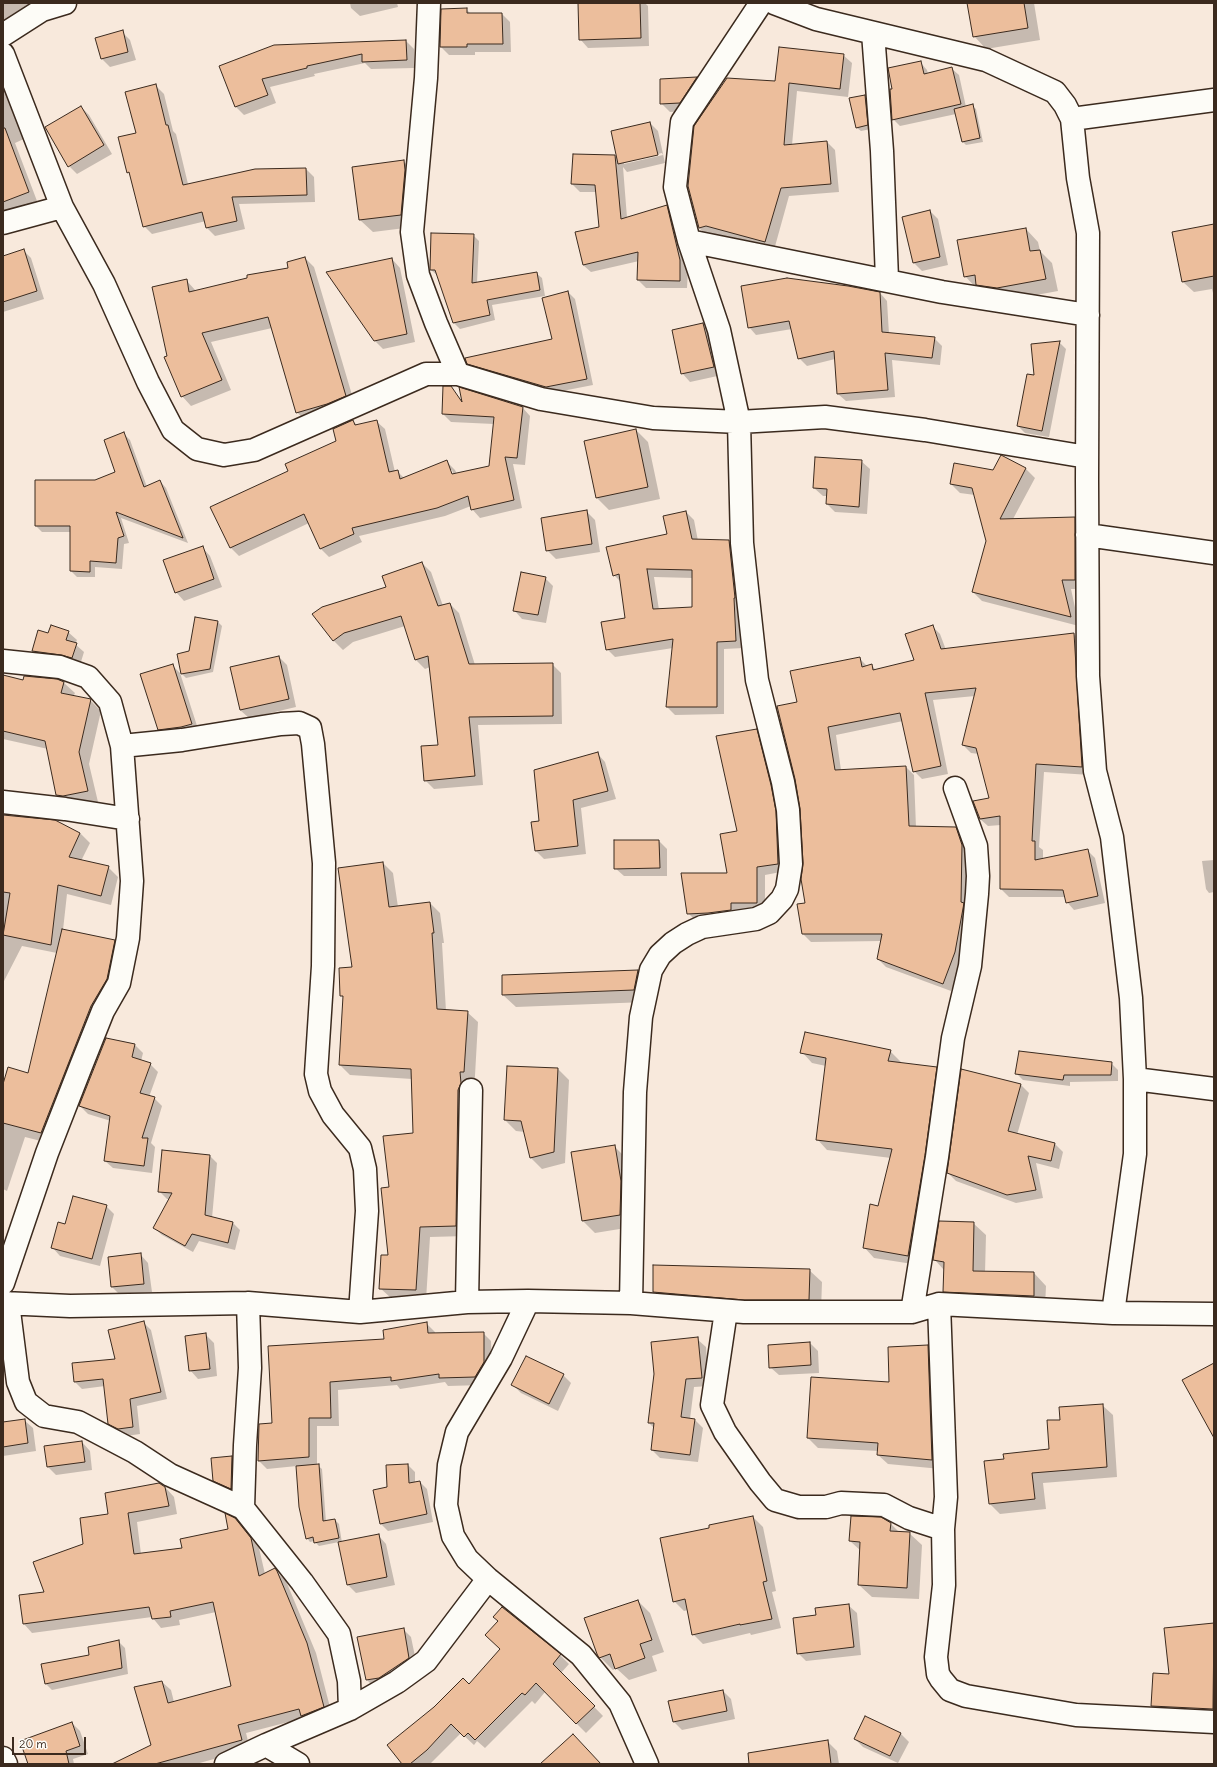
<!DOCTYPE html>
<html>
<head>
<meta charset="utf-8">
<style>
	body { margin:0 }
	#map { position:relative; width:1217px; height:1767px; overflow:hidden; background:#f8e9dc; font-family:Delius,sans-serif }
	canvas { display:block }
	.frame { position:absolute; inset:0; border:4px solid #3b2a1e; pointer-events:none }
	.scale { position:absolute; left:12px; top:1737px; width:74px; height:18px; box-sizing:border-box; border:2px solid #3b2a1e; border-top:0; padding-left:5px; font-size:12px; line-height:14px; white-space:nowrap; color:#3b2a1e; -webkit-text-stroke:3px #fdfcf7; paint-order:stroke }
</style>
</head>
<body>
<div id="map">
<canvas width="1217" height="1767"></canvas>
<div class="frame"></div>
<div class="scale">20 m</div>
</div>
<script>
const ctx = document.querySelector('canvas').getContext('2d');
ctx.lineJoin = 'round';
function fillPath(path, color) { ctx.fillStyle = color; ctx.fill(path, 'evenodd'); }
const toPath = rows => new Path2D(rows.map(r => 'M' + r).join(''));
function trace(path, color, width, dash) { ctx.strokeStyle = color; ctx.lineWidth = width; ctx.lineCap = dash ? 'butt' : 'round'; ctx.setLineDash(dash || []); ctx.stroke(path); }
fillPath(toPath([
	[3,3,36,3,3,32],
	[350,3,397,3,398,7,360,16,351,8],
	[579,3,645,3,648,6,649,46,588,48,580,39],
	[968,3,1034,3,1040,40,986,49,974,36],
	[467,10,471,14,502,14,510,22,511,52,475,52,475,55,449,55,441,47],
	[122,32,130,40,136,60,110,67,102,59,96,38],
	[406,41,414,49,414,68,371,69,365,63,314,74,315,76,270,87,276,103,244,115,236,107,221,66],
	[843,55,852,63,848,97,797,91,792,145,827,142,835,150,839,192,789,196,774,250,715,234,708,236,699,228,776,82],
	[920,62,927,70,928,74,951,68,959,75,966,107,972,106,976,109,983,142,966,145,962,141,956,114,900,126,893,119,893,89],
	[696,78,704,86,688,111,670,112,661,103,661,80],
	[3,79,26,138,15,143,37,201,5,212,3,210],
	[156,86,164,94,173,131,176,134,188,184,306,169,314,177,315,202,239,204,245,229,215,236,207,228,206,221,152,234,144,226,131,176,128,172,137,134],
	[865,96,869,100,871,129,861,131,857,128],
	[81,107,89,115,112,154,77,174,69,166],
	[650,123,658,131,665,163,627,172,623,167,627,218,667,207,674,214,688,269,687,288,646,288,638,280,639,261,591,272,583,265,600,228,596,192,580,192,572,184,574,155,615,156,618,159],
	[662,153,663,155,624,164,624,162],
	[403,161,416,173,413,227,373,232,360,220,353,168],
	[930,211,938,219,948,265,922,271,914,263],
	[1214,225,1214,297,1212,289,1194,292,1183,282],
	[1026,229,1038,242,1040,251,1052,263,1058,291,1009,300,977,289,965,276],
	[473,235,479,241,477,283,536,273,542,278,545,296,492,305,495,320,460,329,454,323,438,276,431,270],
	[23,250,31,258,44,299,3,312,3,257],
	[305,258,314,267,355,405,306,422,297,412,272,328,211,342,231,390,191,406,182,396,168,357,186,280,196,291,290,269],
	[392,259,400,268,415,342,383,349,375,341],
	[568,292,575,299,593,385,552,393,475,370,468,363,554,340],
	[880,293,887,301,889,334,934,338,942,346,940,365,892,360,895,397,846,401,838,394,835,359,807,366,799,358,792,329,756,335,749,327],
	[703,324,711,332,722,375,690,382,682,373],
	[1059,342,1066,349,1049,437,1025,433,1018,426,1036,376],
	[451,388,463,402,522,407,530,416,525,465,513,464,522,508,480,518,472,509,471,506,445,516,359,536,362,542,329,557,321,549,309,523,239,556,231,548,212,508,290,471,337,442,353,421,358,426,376,421,385,429,395,472,397,471,404,478,447,462,455,470,457,474,490,467,494,424,451,422,443,414],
	[450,470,452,470,455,478,453,479],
	[636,430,648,442,660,499,609,510,597,498,585,441],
	[124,434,130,440,147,487,160,481,166,488,188,543,121,518,129,543,124,544,122,569,95,567,95,577,77,577,71,571,71,532,42,532,36,526,116,472],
	[1002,457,1026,469,1035,478,1013,519,1074,518,1083,527,1084,589,1071,589,1079,626,982,601,973,592,987,541,975,495,960,493,951,484,994,471],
	[861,461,870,469,867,514,835,512,827,504,828,496,823,496,814,488],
	[587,512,595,520,600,552,556,559,547,550],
	[686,512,694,520,698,541,729,541,737,549,744,648,724,649,724,714,675,715,667,707,673,648,615,657,607,649,627,619,621,582,614,575,668,535],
	[654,577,693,578,693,608,659,610],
	[202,547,210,556,222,587,184,601,176,592],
	[422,563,431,572,443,606,450,604,459,613,475,665,552,664,561,673,562,724,478,725,483,785,434,789,425,780,439,746,430,667,425,669,416,660,405,626,353,642,343,650,334,641,314,614,387,588],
	[545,578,553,586,546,623,522,619,514,610],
	[218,622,222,626,213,672,186,678,182,674,178,654,190,652],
	[932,626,940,634,946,650,1074,634,1081,641,1090,775,1044,772,1039,847,1043,850,1043,860,1087,850,1095,858,1105,903,1074,910,1067,902,1066,897,1009,897,1001,889,1001,825,988,826,980,819,991,799,979,754,971,753,963,745,975,696,933,700,948,774,922,779,914,771,903,721,836,735,841,770,906,767,914,775,916,828,955,828,963,836,970,853,963,960,951,991,886,967,878,959,882,941,811,942,803,934,798,905,806,904,798,703,859,658,867,666,871,665,876,670,915,661],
	[39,632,49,634,68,632,77,640,75,644,84,652,80,665,41,659,33,651],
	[279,657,287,665,296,707,249,718,240,710],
	[172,665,180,673,199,732,168,738,159,729],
	[3,676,24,681,57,680,64,683,75,693,73,697,90,700,101,711,89,764,98,802,75,807,68,806,57,795,48,749,3,739],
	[756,730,764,738,778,793,786,871,765,875,765,911,696,921,688,913,729,874],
	[597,753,605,762,616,799,581,808,586,854,544,859,536,851,540,822],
	[3,816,55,821,80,833,90,843,81,861,108,867,118,877,111,905,67,894,63,930,114,940,126,952,53,1144,25,1137,7,1191,3,1189,3,1087,29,1074,57,953,22,946,3,983],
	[659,841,667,849,667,876,624,876,615,868],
	[1214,860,1214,892,1209,893,1206,889,1202,861],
	[383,863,393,873,398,907,430,903,440,913,444,943,442,943,446,1011,467,1012,478,1022,466,1236,430,1237,426,1300,391,1298,380,1288,389,1256,390,1188,415,1134,412,1079,350,1075,340,1065,344,998,341,995,353,968],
	[638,971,650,983,646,1002,516,1007,503,995,503,976],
	[135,1045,143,1053,141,1061,150,1064,158,1072,149,1097,154,1098,162,1106,151,1143,155,1147,152,1173,113,1168,105,1161,111,1121,88,1114,80,1106],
	[890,1051,901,1062,900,1064,936,1068,947,1078,919,1265,874,1258,864,1247,879,1207,891,1158,827,1150,817,1139,826,1066,812,1063,802,1052],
	[1111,1063,1118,1070,1118,1081,1070,1082,1070,1086,1023,1080,1017,1074],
	[558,1069,569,1080,565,1163,542,1169,531,1158,525,1132,516,1131,505,1120],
	[1021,1085,1029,1093,1017,1135,1055,1144,1063,1152,1059,1169,1036,1163,1043,1198,1016,1203,956,1181,948,1173],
	[615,1147,627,1159,632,1227,595,1233,583,1221],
	[210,1156,217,1163,212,1218,233,1223,240,1230,235,1250,199,1241,193,1252,162,1235,154,1228,170,1199,167,1199,159,1191],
	[106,1206,114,1214,100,1266,60,1256,52,1247,66,1225],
	[973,1223,986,1235,985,1273,1034,1273,1046,1286,1045,1308,956,1304,944,1291,944,1270,934,1259],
	[140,1254,148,1263,152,1292,120,1295,112,1287],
	[809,1270,822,1282,821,1311,666,1304,654,1292],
	[144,1323,151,1330,167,1399,137,1406,140,1434,126,1436,116,1431,109,1423,105,1386,82,1389,75,1382,116,1360],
	[426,1323,435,1332,435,1334,483,1333,491,1341,492,1371,483,1385,448,1386,445,1382,400,1389,397,1385,338,1390,339,1426,317,1426,317,1465,322,1469,326,1522,335,1520,339,1524,342,1543,378,1535,386,1544,395,1585,356,1593,348,1585,339,1542,319,1546,314,1541,310,1542,307,1538,297,1466,267,1469,259,1461,273,1424,385,1340],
	[205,1334,214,1343,217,1376,198,1379,190,1370],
	[697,1339,706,1347,709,1386,694,1387,690,1419,695,1420,703,1428,698,1462,660,1458,652,1450,654,1428,649,1423],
	[810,1343,818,1351,819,1373,779,1375,770,1367],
	[928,1346,937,1356,941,1469,888,1464,878,1455,879,1451,818,1448,808,1438,890,1383],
	[563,1375,571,1383,558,1411,521,1393,513,1385],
	[1102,1405,1113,1415,1117,1477,1043,1483,1046,1509,1000,1514,990,1504,1005,1459,1050,1450,1061,1420],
	[24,1420,33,1428,36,1451,3,1456,3,1423],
	[82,1442,90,1451,92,1470,56,1475,48,1467],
	[232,1457,240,1465,239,1496,222,1489,214,1480],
	[408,1465,415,1472,415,1483,420,1482,427,1489,433,1522,388,1531,381,1524,388,1488],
	[165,1487,174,1497,177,1514,137,1522,141,1554,183,1549,229,1530,235,1519,259,1548,265,1574,275,1570,286,1581,316,1653,332,1715,304,1718,246,1733,250,1749,196,1764,114,1764,153,1746,162,1682,171,1690,174,1702,233,1687,216,1612,179,1620,180,1625,161,1628,152,1617,32,1633,24,1624,20,1596,45,1593,109,1515],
	[753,1517,763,1527,776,1591,772,1592,781,1628,751,1635,750,1633,703,1644,693,1634,688,1610,684,1611,674,1601,711,1529],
	[890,1523,899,1532,909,1533,922,1545,919,1599,872,1597,859,1585,861,1551,850,1541],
	[638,1601,650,1613,664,1652,652,1656,657,1671,629,1680,616,1668,613,1670,600,1657],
	[848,1605,857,1613,861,1655,806,1661,798,1653],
	[1214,1624,1214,1718,1162,1716,1152,1706,1170,1675,1165,1629],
	[403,1629,411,1637,417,1666,375,1688,367,1680,358,1638],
	[118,1641,125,1648,128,1674,52,1690,46,1684,91,1656],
	[560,1655,569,1664,561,1673,603,1716,586,1733,545,1692,535,1704,532,1701,485,1748,477,1741,474,1745,461,1733,430,1764,404,1764,469,1685],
	[723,1691,731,1699,735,1719,682,1730,674,1722,669,1702],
	[72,1723,80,1731,88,1754,73,1759,74,1764,29,1764],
	[901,1734,909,1742,898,1763,863,1747,855,1739],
	[827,1741,837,1751,839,1764,756,1764]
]), '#0003');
const building = toPath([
	[578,3,640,3,641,38,579,40,578,3],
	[967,3,1024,3,1028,28,973,37,967,3],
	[467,8,467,13,502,13,503,44,467,44,467,47,440,47,441,9,467,8],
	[123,30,128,52,101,59,95,38,123,30],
	[406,40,407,60,362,62,362,54,307,66,307,68,262,79,268,95,235,107,219,66,274,45,406,40],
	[779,47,844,54,840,89,789,83,784,145,827,141,831,184,781,188,765,242,706,226,699,228,688,186,694,126,727,78,775,81,779,47],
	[921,61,924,74,952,67,961,104,892,120,890,89,892,89,888,68,921,61],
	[697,77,680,103,660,104,660,79,697,77],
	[156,84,166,125,168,125,183,185,255,169,306,168,307,195,232,197,237,221,206,228,202,212,143,227,129,172,127,173,118,137,136,133,125,92,156,84],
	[865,95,868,125,856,128,849,98,865,95],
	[973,104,980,138,962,142,954,109,973,104],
	[81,106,104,145,68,167,45,127,81,106],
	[650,122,658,155,618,164,611,131,650,122],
	[3,128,5,128,29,192,3,202,3,128],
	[573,154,615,155,621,219,667,205,680,260,680,281,637,280,638,252,583,265,575,232,599,227,595,185,571,184,573,154],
	[404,160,405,170,401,215,359,220,352,167,404,160],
	[930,210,940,257,913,263,902,217,930,210],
	[1214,224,1214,276,1182,282,1172,232,1214,224],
	[1026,228,1030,251,1040,250,1046,279,997,288,976,285,975,275,964,277,957,240,1026,228],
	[431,233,474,234,472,283,537,272,540,290,487,300,490,315,453,323,435,270,430,270,431,233],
	[24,249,37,291,3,302,3,256,24,249],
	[305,257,346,396,327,404,296,413,268,317,202,333,222,380,181,397,164,357,167,356,152,287,187,279,189,292,247,278,247,275,288,268,287,262,305,257],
	[392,258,407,334,374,341,326,272,392,258],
	[787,278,848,286,880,292,882,332,935,337,932,358,885,353,888,390,837,394,834,351,798,359,789,321,748,328,741,286,787,278],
	[568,291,587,379,546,387,467,364,465,358,552,339,542,298,568,291],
	[703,323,714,367,681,374,672,330,703,323],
	[1060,341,1042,431,1017,426,1027,374,1034,375,1031,344,1060,341],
	[443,386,451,386,462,402,459,387,523,407,517,458,505,457,514,500,471,510,468,496,437,508,352,528,354,534,320,549,304,514,230,548,210,507,288,471,285,464,336,441,333,429,353,420,355,425,377,420,389,472,398,470,400,479,447,460,452,474,489,466,494,417,442,414,443,386],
	[636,429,648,487,596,498,584,441,636,429],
	[124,432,144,487,160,480,183,538,116,512,124,536,118,538,116,563,90,561,90,572,70,571,70,526,35,526,35,480,95,480,115,472,104,440,124,432],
	[1001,455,1026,468,1000,519,1075,517,1075,580,1062,580,1071,617,972,592,986,541,972,488,950,484,954,463,993,470,1001,455],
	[815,457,862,460,859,507,826,504,827,489,813,488,815,457],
	[587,510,592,544,546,551,541,518,587,510],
	[686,511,692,539,729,540,735,598,734,598,736,641,717,642,717,707,666,707,673,639,606,650,601,622,625,618,619,574,613,576,606,547,667,534,663,516,686,511],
	[647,569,692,570,692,607,653,609,647,569],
	[203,546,214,579,175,593,163,560,203,546],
	[422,562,438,606,450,603,469,664,553,663,553,716,469,717,475,776,424,781,421,746,438,745,428,656,415,660,401,616,344,633,333,641,312,614,322,607,386,587,382,576,422,562],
	[521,572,546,577,538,615,513,611,521,572],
	[195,617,218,621,210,669,181,674,177,654,189,651,195,617],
	[51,625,69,631,66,640,77,643,72,658,61,655,32,651,38,630,48,633,51,625],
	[933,625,941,649,1074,633,1082,767,1036,764,1032,841,1035,841,1035,860,1088,849,1098,896,1066,903,1063,890,1000,889,1000,816,980,819,973,801,989,798,976,748,962,745,976,688,925,693,941,766,913,772,900,713,828,727,835,770,906,766,909,826,956,827,962,845,961,902,964,903,955,952,943,984,877,959,882,934,802,934,797,904,805,903,801,879,803,863,800,809,795,779,777,706,797,702,790,671,860,657,862,667,872,664,873,670,914,660,905,634,933,625],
	[279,656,289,699,240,710,230,667,279,656],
	[173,664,192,724,181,727,158,730,140,674,173,664],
	[3,675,23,680,24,676,57,679,64,682,61,693,91,699,79,752,88,791,63,796,56,795,45,741,3,731,3,675],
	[757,729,771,785,776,811,778,864,757,867,757,903,731,903,731,910,708,913,687,914,681,873,727,873,720,834,737,831,716,736,757,729],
	[598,752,608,791,573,800,578,846,535,851,531,822,539,821,534,770,598,752],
	[3,815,55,820,80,833,69,857,109,866,101,896,58,885,51,945,3,935,10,893,3,892,3,815],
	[614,840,659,840,660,868,614,869,614,840],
	[383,862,389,907,430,902,434,933,432,933,437,1009,468,1011,464,1072,460,1072,461,1083,458,1090,456,1226,420,1227,416,1290,379,1289,381,1255,388,1255,381,1188,389,1187,383,1136,413,1133,411,1069,339,1065,343,996,340,996,339,968,352,967,338,868,383,862],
	[62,929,115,940,107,979,91,1006,41,1133,3,1123,3,1084,8,1067,28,1073,62,929],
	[638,970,634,990,502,995,502,975,638,970],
	[805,1032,891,1050,888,1061,937,1067,925,1155,908,1256,863,1248,870,1204,878,1206,892,1149,816,1140,826,1058,800,1053,805,1032],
	[106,1038,135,1044,132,1057,151,1063,140,1093,155,1097,142,1138,148,1138,144,1166,104,1161,110,1116,79,1106,106,1038],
	[1019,1051,1112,1062,1111,1075,1064,1075,1063,1080,1015,1074,1019,1051],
	[507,1066,558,1068,554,1152,530,1158,521,1121,504,1120,507,1066],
	[961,1069,1021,1084,1008,1131,1055,1143,1051,1161,1028,1156,1036,1190,1007,1195,947,1173,961,1069],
	[615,1145,621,1181,620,1215,582,1221,571,1152,615,1145],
	[162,1150,210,1155,205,1215,233,1222,228,1243,192,1234,185,1246,153,1228,172,1193,158,1192,162,1150],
	[73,1196,107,1205,92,1259,51,1248,58,1222,65,1224,73,1196],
	[939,1221,974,1222,973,1271,1034,1272,1034,1296,943,1292,944,1262,933,1260,939,1221],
	[141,1253,144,1284,111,1287,108,1257,141,1253],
	[653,1265,810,1269,809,1300,744,1300,653,1292,653,1265],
	[144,1321,161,1392,130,1399,133,1427,118,1429,108,1424,103,1379,74,1382,72,1363,115,1359,108,1330,144,1321],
	[427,1322,428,1333,484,1332,484,1362,475,1377,439,1378,439,1374,391,1381,391,1377,330,1382,331,1418,309,1418,309,1457,258,1461,259,1424,272,1423,268,1346,384,1339,383,1330,427,1322],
	[206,1333,210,1369,189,1371,185,1336,206,1333],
	[698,1337,702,1378,686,1379,681,1417,695,1419,690,1455,651,1450,654,1423,648,1423,654,1374,651,1342,698,1337],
	[810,1342,811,1365,769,1368,768,1345,810,1342],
	[928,1345,932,1460,877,1455,878,1443,807,1438,811,1377,889,1382,888,1347,928,1345],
	[526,1356,564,1374,549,1404,511,1385,526,1356],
	[1214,1363,1214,1438,1182,1380,1214,1363],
	[1103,1404,1107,1467,1032,1473,1035,1499,989,1504,984,1461,1004,1459,1003,1454,1049,1449,1047,1420,1060,1420,1059,1407,1103,1404],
	[25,1419,28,1443,3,1447,3,1422,25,1419],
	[82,1441,85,1462,47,1467,44,1446,82,1441],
	[232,1456,231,1489,213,1481,211,1458,232,1456],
	[319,1464,323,1521,335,1519,339,1538,314,1543,313,1537,306,1539,299,1507,296,1466,319,1464],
	[408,1464,409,1483,420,1481,427,1514,380,1524,373,1490,387,1487,386,1465,408,1464],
	[159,1483,165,1487,169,1506,128,1513,134,1554,182,1548,180,1539,228,1529,225,1513,235,1518,251,1538,259,1576,275,1568,277,1571,307,1643,324,1707,301,1716,299,1709,238,1725,242,1740,155,1764,112,1764,151,1745,134,1687,162,1681,168,1703,231,1686,213,1602,170,1611,171,1617,152,1619,149,1607,23,1624,19,1595,44,1592,33,1562,83,1544,80,1518,108,1514,105,1493,159,1483],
	[753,1516,767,1581,763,1582,772,1619,740,1625,740,1624,692,1635,685,1599,673,1602,660,1538,709,1528,709,1525,753,1516],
	[851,1516,881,1517,891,1523,890,1531,910,1532,907,1588,858,1585,860,1542,849,1541,851,1516],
	[379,1534,387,1577,347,1585,338,1542,379,1534],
	[638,1600,652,1640,640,1644,645,1658,615,1669,610,1654,599,1658,597,1654,584,1618,638,1600],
	[849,1604,854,1647,797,1654,793,1618,816,1615,815,1608,849,1604],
	[502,1607,561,1654,553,1664,595,1706,576,1724,536,1683,525,1695,522,1693,475,1740,468,1733,464,1737,451,1724,427,1750,410,1764,402,1764,387,1745,434,1707,463,1678,469,1684,500,1649,485,1635,498,1621,493,1617,502,1607],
	[1214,1623,1213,1709,1151,1706,1153,1673,1169,1674,1164,1628,1214,1623],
	[404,1628,409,1658,379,1678,366,1680,357,1637,404,1628],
	[119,1640,122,1668,45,1684,41,1664,89,1655,88,1647,119,1640],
	[723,1690,727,1711,673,1722,668,1701,723,1690],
	[865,1716,901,1733,890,1756,854,1739,865,1716],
	[72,1722,80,1746,66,1751,69,1764,28,1764,20,1741,72,1722],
	[573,1734,601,1764,540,1764,573,1734],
	[828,1740,831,1764,749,1764,748,1753,828,1740]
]);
fillPath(building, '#ecbe9c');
trace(building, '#3b2a1e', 1);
const minor = toPath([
	[429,3,426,78,412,232,418,275,436,323,458,374],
	[774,3,816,19,986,60,1055,92,1065,105,1072,119,1078,178,1088,233,1087,480,1088,676,1095,771,1112,837,1131,998,1135,1079,1135,1154,1113,1313],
	[873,33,882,151,887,279],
	[3,35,42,10,65,3],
	[3,54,62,207,104,284,148,382,173,430,197,449,224,455,254,450,426,374,458,374,541,399,653,418,739,422,825,417,925,430,1087,457],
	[1072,119,1214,100],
	[3,223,62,207],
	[689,241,942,292,1088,315],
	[1087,535,1214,553],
	[3,661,60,667,88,677,110,702,122,746,132,881,128,938,119,983,103,1011,81,1066,47,1153,3,1283],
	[122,746,182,740,281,724,299,723,310,728,313,744,324,863,323,966,316,1074,320,1091,333,1115,360,1148,365,1169,367,1211,360,1312],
	[3,802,65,809,128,819],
	[1135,1079,1214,1089],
	[528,1301,501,1358,457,1432,449,1465,446,1505,453,1536,467,1559,488,1579,581,1655,620,1703,647,1764],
	[467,1302,471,1090],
	[3,1303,70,1306,248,1303,360,1312,467,1302,528,1301,631,1303,744,1312,912,1312,939,1304,1113,1313,1214,1314],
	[8,1303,18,1382,26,1402,44,1416,78,1422,135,1452,170,1475,243,1508,302,1582,339,1634,349,1681,350,1709],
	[631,1303,635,1092,641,1017,651,970,660,955,673,943,687,934,702,927,756,919,769,913,782,899,787,889,791,864,788,810,783,782,757,680,742,543,739,422,719,330,689,241,675,187,682,122,761,3],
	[939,1304,946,1497,943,1529,944,1585,936,1657,938,1674,941,1679,950,1690,966,1696,1076,1715,1214,1722],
	[726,1311,712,1405,725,1432,760,1482,775,1500,799,1507,826,1507,841,1503,884,1505,909,1518,943,1529],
	[912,1312,937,1157,953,1038,970,966,977,894,978,876,976,846,955,788],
	[243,1508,245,1445,250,1368,248,1303],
	[266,1745,298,1764],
	[3,1758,6,1764],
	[226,1764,266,1745,350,1709,397,1682,426,1661,488,1579]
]);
trace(minor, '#3b2a1e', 25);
trace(minor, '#fdfcf7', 22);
</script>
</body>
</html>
